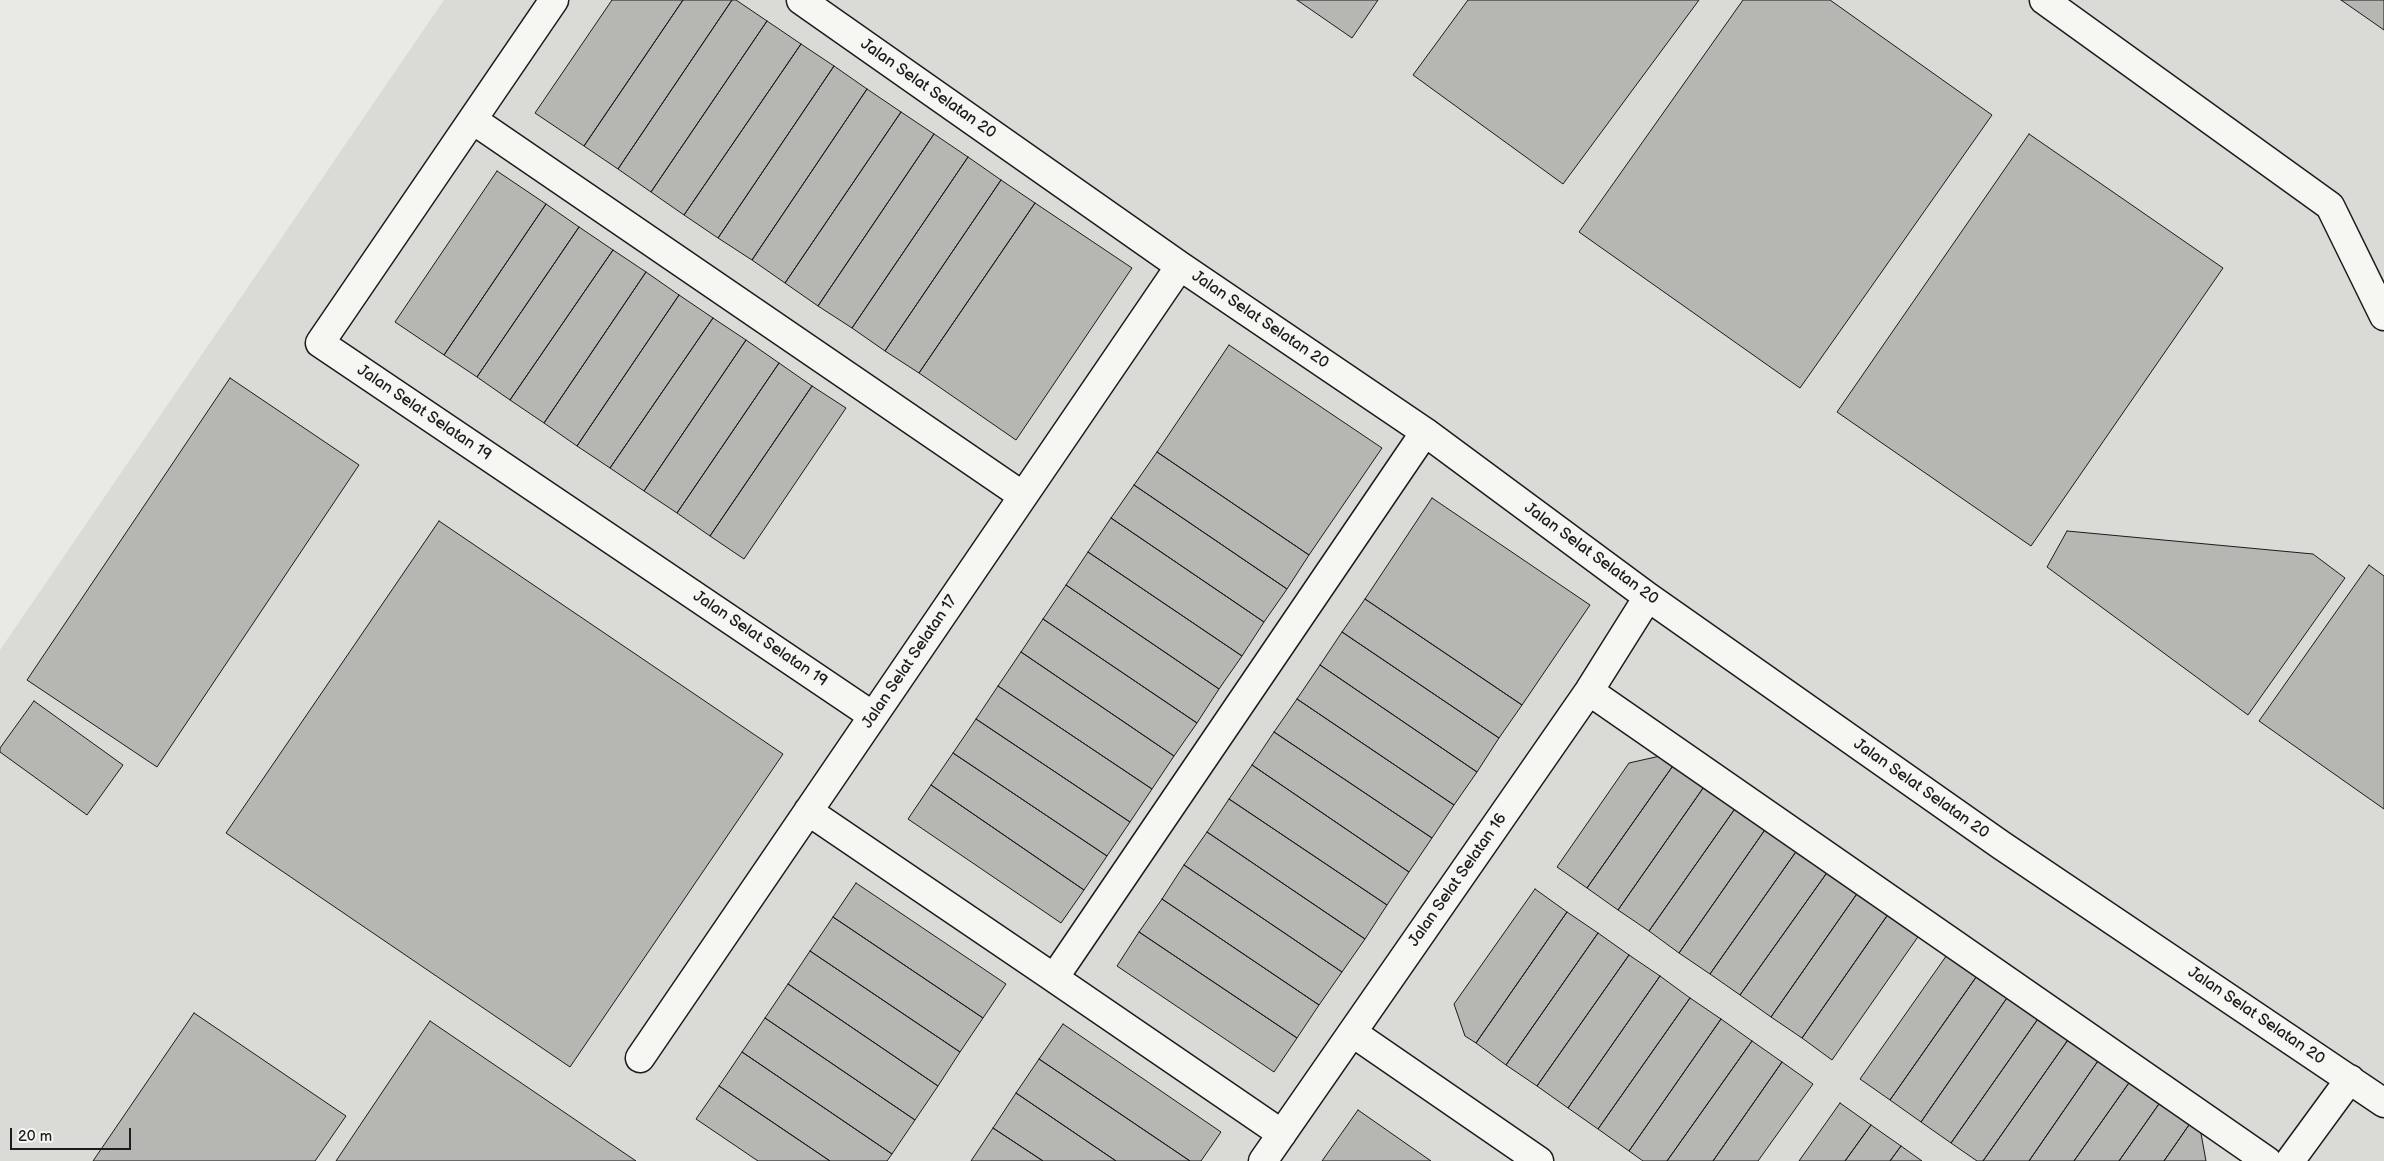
<!DOCTYPE html>
<html>
<head>
<meta charset="utf-8">
<style>
	body { margin:0 }
	#map { position:relative; width:2384px; height:1161px; overflow:hidden; background:#e9e9e5; font-family:"Balsamiq Sans",sans-serif }
	canvas { display:block }
	.scale { position:absolute; left:10px; top:1128px; width:121px; height:22px; box-sizing:border-box; border:2px solid #1c1c1c; border-top:0; padding-left:6px; font-size:15px; line-height:18px; white-space:nowrap; color:#1c1c1c; -webkit-text-stroke:4px #f6f6f2; paint-order:stroke }
</style>
</head>
<body>
<div id="map">
<canvas width="2384" height="1161"></canvas>
<div class="scale">20 m</div>
</div>
<script>
const ctx = document.querySelector('canvas').getContext('2d');
ctx.lineJoin = 'round';
function fillPath(path, color) { ctx.fillStyle = color; ctx.fill(path, 'evenodd'); }
const toPath = rows => new Path2D(rows.map(r => 'M' + r).join(''));
function trace(path, color, width, dash) { ctx.strokeStyle = color; ctx.lineWidth = width; ctx.lineCap = dash ? 'butt' : 'round'; ctx.setLineDash(dash || []); ctx.stroke(path); }
function write(font, color, halo, rows, align = 'center') {
  ctx.font = font + ' "Balsamiq Sans",sans-serif'; ctx.lineWidth = 5; ctx.setLineDash([]); ctx.textBaseline = 'middle'; ctx.strokeStyle = halo; ctx.fillStyle = color; for (const [text, x, y, turn = 0] of rows) {
    ctx.save(); ctx.translate(x, y); ctx.rotate((+turn || 0) * Math.PI / 180); ctx.textAlign = isNaN(turn) ? turn : align; if (halo) ctx.strokeText(text, 0, 0); ctx.fillText(text, 0, 0); ctx.restore();
  }
}
fillPath(toPath([
	[444,0,2384,0,2384,1161,0,1161,0,650]
]), '#dadad6');
const building = toPath([
	[612,0,683,0,584,146,535,113,612,0],
	[683,0,732,0,618,169,584,146,683,0],
	[732,0,736,0,767,21,651,192,618,169,732,0],
	[1297,0,1378,0,1352,38,1297,0],
	[1468,0,1699,0,1563,184,1413,75,1468,0],
	[1743,0,1830,0,1992,115,1800,388,1579,232,1743,0],
	[2341,0,2384,0,2384,30,2341,0],
	[767,21,801,44,684,215,651,192,767,21],
	[801,44,834,66,718,238,684,215,801,44],
	[834,66,867,89,752,260,718,238,834,66],
	[867,89,901,112,785,283,752,260,867,89],
	[901,112,934,134,818,306,785,283,901,112],
	[934,134,968,157,852,328,818,306,934,134],
	[2029,134,2223,268,2031,546,1837,412,2029,134],
	[968,157,1001,180,885,351,852,328,968,157],
	[497,171,546,204,444,355,395,322,497,171],
	[1001,180,1035,203,919,373,885,351,1001,180],
	[1035,203,1132,268,1016,440,919,373,1035,203],
	[546,204,579,227,477,377,444,355,546,204],
	[579,227,613,250,510,400,477,377,579,227],
	[613,250,646,272,544,423,510,400,613,250],
	[646,272,679,295,577,446,544,423,646,272],
	[679,295,713,318,610,468,577,446,679,295],
	[713,318,746,340,644,491,610,468,713,318],
	[746,340,779,363,677,513,644,491,746,340],
	[1229,345,1382,448,1309,555,1157,452,1229,345],
	[779,363,812,386,710,536,677,513,779,363],
	[230,378,359,465,157,767,27,680,230,378],
	[812,386,846,408,744,559,710,536,812,386],
	[1157,452,1309,555,1287,589,1134,485,1157,452],
	[1134,485,1287,589,1264,622,1111,518,1134,485],
	[1432,498,1590,605,1522,705,1365,599,1432,498],
	[1111,518,1264,622,1242,656,1088,552,1111,518],
	[439,521,783,754,570,1067,226,833,439,521],
	[2067,531,2313,554,2345,578,2248,715,2047,567,2067,531],
	[1088,552,1242,656,1219,689,1066,585,1088,552],
	[2369,565,2384,576,2384,809,2259,721,2369,565],
	[1066,585,1219,689,1197,723,1043,619,1066,585],
	[1365,599,1522,705,1499,738,1342,632,1365,599],
	[1043,619,1197,723,1174,756,1021,652,1043,619],
	[1342,632,1499,738,1477,772,1320,665,1342,632],
	[1021,652,1174,756,1152,789,998,686,1021,652],
	[1320,665,1477,772,1454,805,1297,699,1320,665],
	[998,686,1152,789,1130,822,976,719,998,686],
	[1297,699,1454,805,1432,838,1274,732,1297,699],
	[34,701,123,765,87,815,0,752,0,748,34,701],
	[976,719,1130,822,1107,856,953,753,976,719],
	[1274,732,1432,838,1409,872,1252,765,1274,732],
	[953,753,1107,856,1084,890,931,785,953,753],
	[1669,754,1677,760,1587,888,1557,867,1629,763,1669,754],
	[1677,760,1708,781,1618,910,1587,888,1677,760],
	[1252,765,1409,872,1387,905,1229,799,1252,765],
	[1708,781,1739,803,1649,931,1618,910,1708,781],
	[931,785,1084,890,1061,923,908,819,931,785],
	[1229,799,1387,905,1365,939,1207,832,1229,799],
	[1739,803,1769,824,1679,953,1649,931,1739,803],
	[1769,824,1800,846,1710,974,1679,953,1769,824],
	[1207,832,1365,939,1342,972,1184,865,1207,832],
	[1800,846,1831,867,1740,995,1710,974,1800,846],
	[1184,865,1342,972,1319,1005,1162,899,1184,865],
	[1831,867,1861,888,1771,1017,1740,995,1831,867],
	[856,883,1006,984,983,1018,833,917,856,883],
	[1861,888,1891,910,1802,1038,1771,1017,1861,888],
	[1535,889,1567,912,1476,1043,1465,1036,1454,1004,1535,889],
	[1162,899,1319,1005,1297,1038,1139,932,1162,899],
	[1891,910,1922,931,1832,1060,1802,1038,1891,910],
	[1567,912,1598,933,1506,1065,1476,1043,1567,912],
	[833,917,983,1018,960,1052,810,951,833,917],
	[1139,932,1297,1038,1274,1072,1117,966,1139,932],
	[1598,933,1629,955,1537,1086,1506,1065,1598,933],
	[810,951,960,1052,938,1086,788,984,810,951],
	[1949,952,1979,973,1890,1100,1860,1079,1949,952],
	[1629,955,1660,976,1568,1108,1537,1086,1629,955],
	[1979,973,2009,995,1921,1122,1890,1100,1979,973],
	[1660,976,1690,998,1598,1129,1568,1108,1660,976],
	[788,984,938,1086,915,1120,765,1018,788,984],
	[2009,995,2040,1016,1951,1143,1921,1122,2009,995],
	[1690,998,1721,1019,1629,1151,1598,1129,1690,998],
	[194,1013,346,1116,315,1161,93,1161,194,1013],
	[2040,1016,2070,1037,1983,1161,1977,1161,1951,1143,2040,1016],
	[765,1018,915,1120,892,1154,742,1052,765,1018],
	[1721,1019,1752,1041,1667,1161,1643,1161,1629,1151,1721,1019],
	[430,1021,636,1161,336,1161,430,1021],
	[1063,1024,1221,1132,1201,1161,1190,1161,1039,1059,1063,1024],
	[2070,1037,2100,1058,2029,1161,1983,1161,2070,1037],
	[1752,1041,1782,1062,1713,1161,1667,1161,1752,1041],
	[742,1052,892,1154,887,1161,830,1161,719,1086,742,1052],
	[2100,1058,2131,1080,2074,1161,2029,1161,2100,1058],
	[1039,1059,1190,1161,1116,1161,1016,1093,1039,1059],
	[1782,1062,1813,1084,1758,1161,1713,1161,1782,1062],
	[2131,1080,2161,1101,2119,1161,2074,1161,2131,1080],
	[719,1086,830,1161,758,1161,696,1119,719,1086],
	[1016,1093,1116,1161,1043,1161,993,1128,1016,1093],
	[2161,1101,2191,1122,2164,1161,2119,1161,2161,1101],
	[1840,1103,1871,1125,1845,1161,1799,1161,1840,1103],
	[1358,1110,1431,1161,1322,1161,1358,1110],
	[2191,1122,2200,1128,2206,1161,2164,1161,2191,1122],
	[1871,1125,1901,1146,1890,1161,1845,1161,1871,1125],
	[993,1128,1043,1161,971,1161,993,1128],
	[1901,1146,1922,1161,1890,1161,1901,1146]
]);
fillPath(building, '#b6b6b3');
trace(building, '#1c1c1c', 1);
const minor = toPath([
	[554,0,320,343,873,716],
	[801,0,1180,266,1425,432,1648,597,2001,845,2384,1103],
	[2044,0,2330,206,2384,316],
	[473,120,1023,496],
	[1589,691,2267,1161],
	[808,811,1054,978],
	[1353,1033,1539,1161],
	[640,1058,1180,266],
	[1282,1134,1054,978,1425,432],
	[1263,1161,1589,691,1648,597],
	[2290,1161,2350,1079]
]);
trace(minor, '#1c1c1c', 31);
trace(minor, '#f6f6f2', 28);
write('16px', '#1c1c1c', '#f6f6f2', [
	["Jalan Selat Selatan 20",928,89,35],
	["Jalan Selat Selatan 20",1260,320,34],
	["Jalan Selat Selatan 19",424,413,34],
	["Jalan Selat Selatan 20",1591,554,36],
	["Jalan Selat Selatan 19",760,639,34],
	["Jalan Selat Selatan 17",910,662,-56],
	["Jalan Selat Selatan 20",1921,789,35],
	["Jalan Selat Selatan 16",1458,880,-55],
	["Jalan Selat Selatan 20",2256,1016,34]
]);
</script>
</body>
</html>
